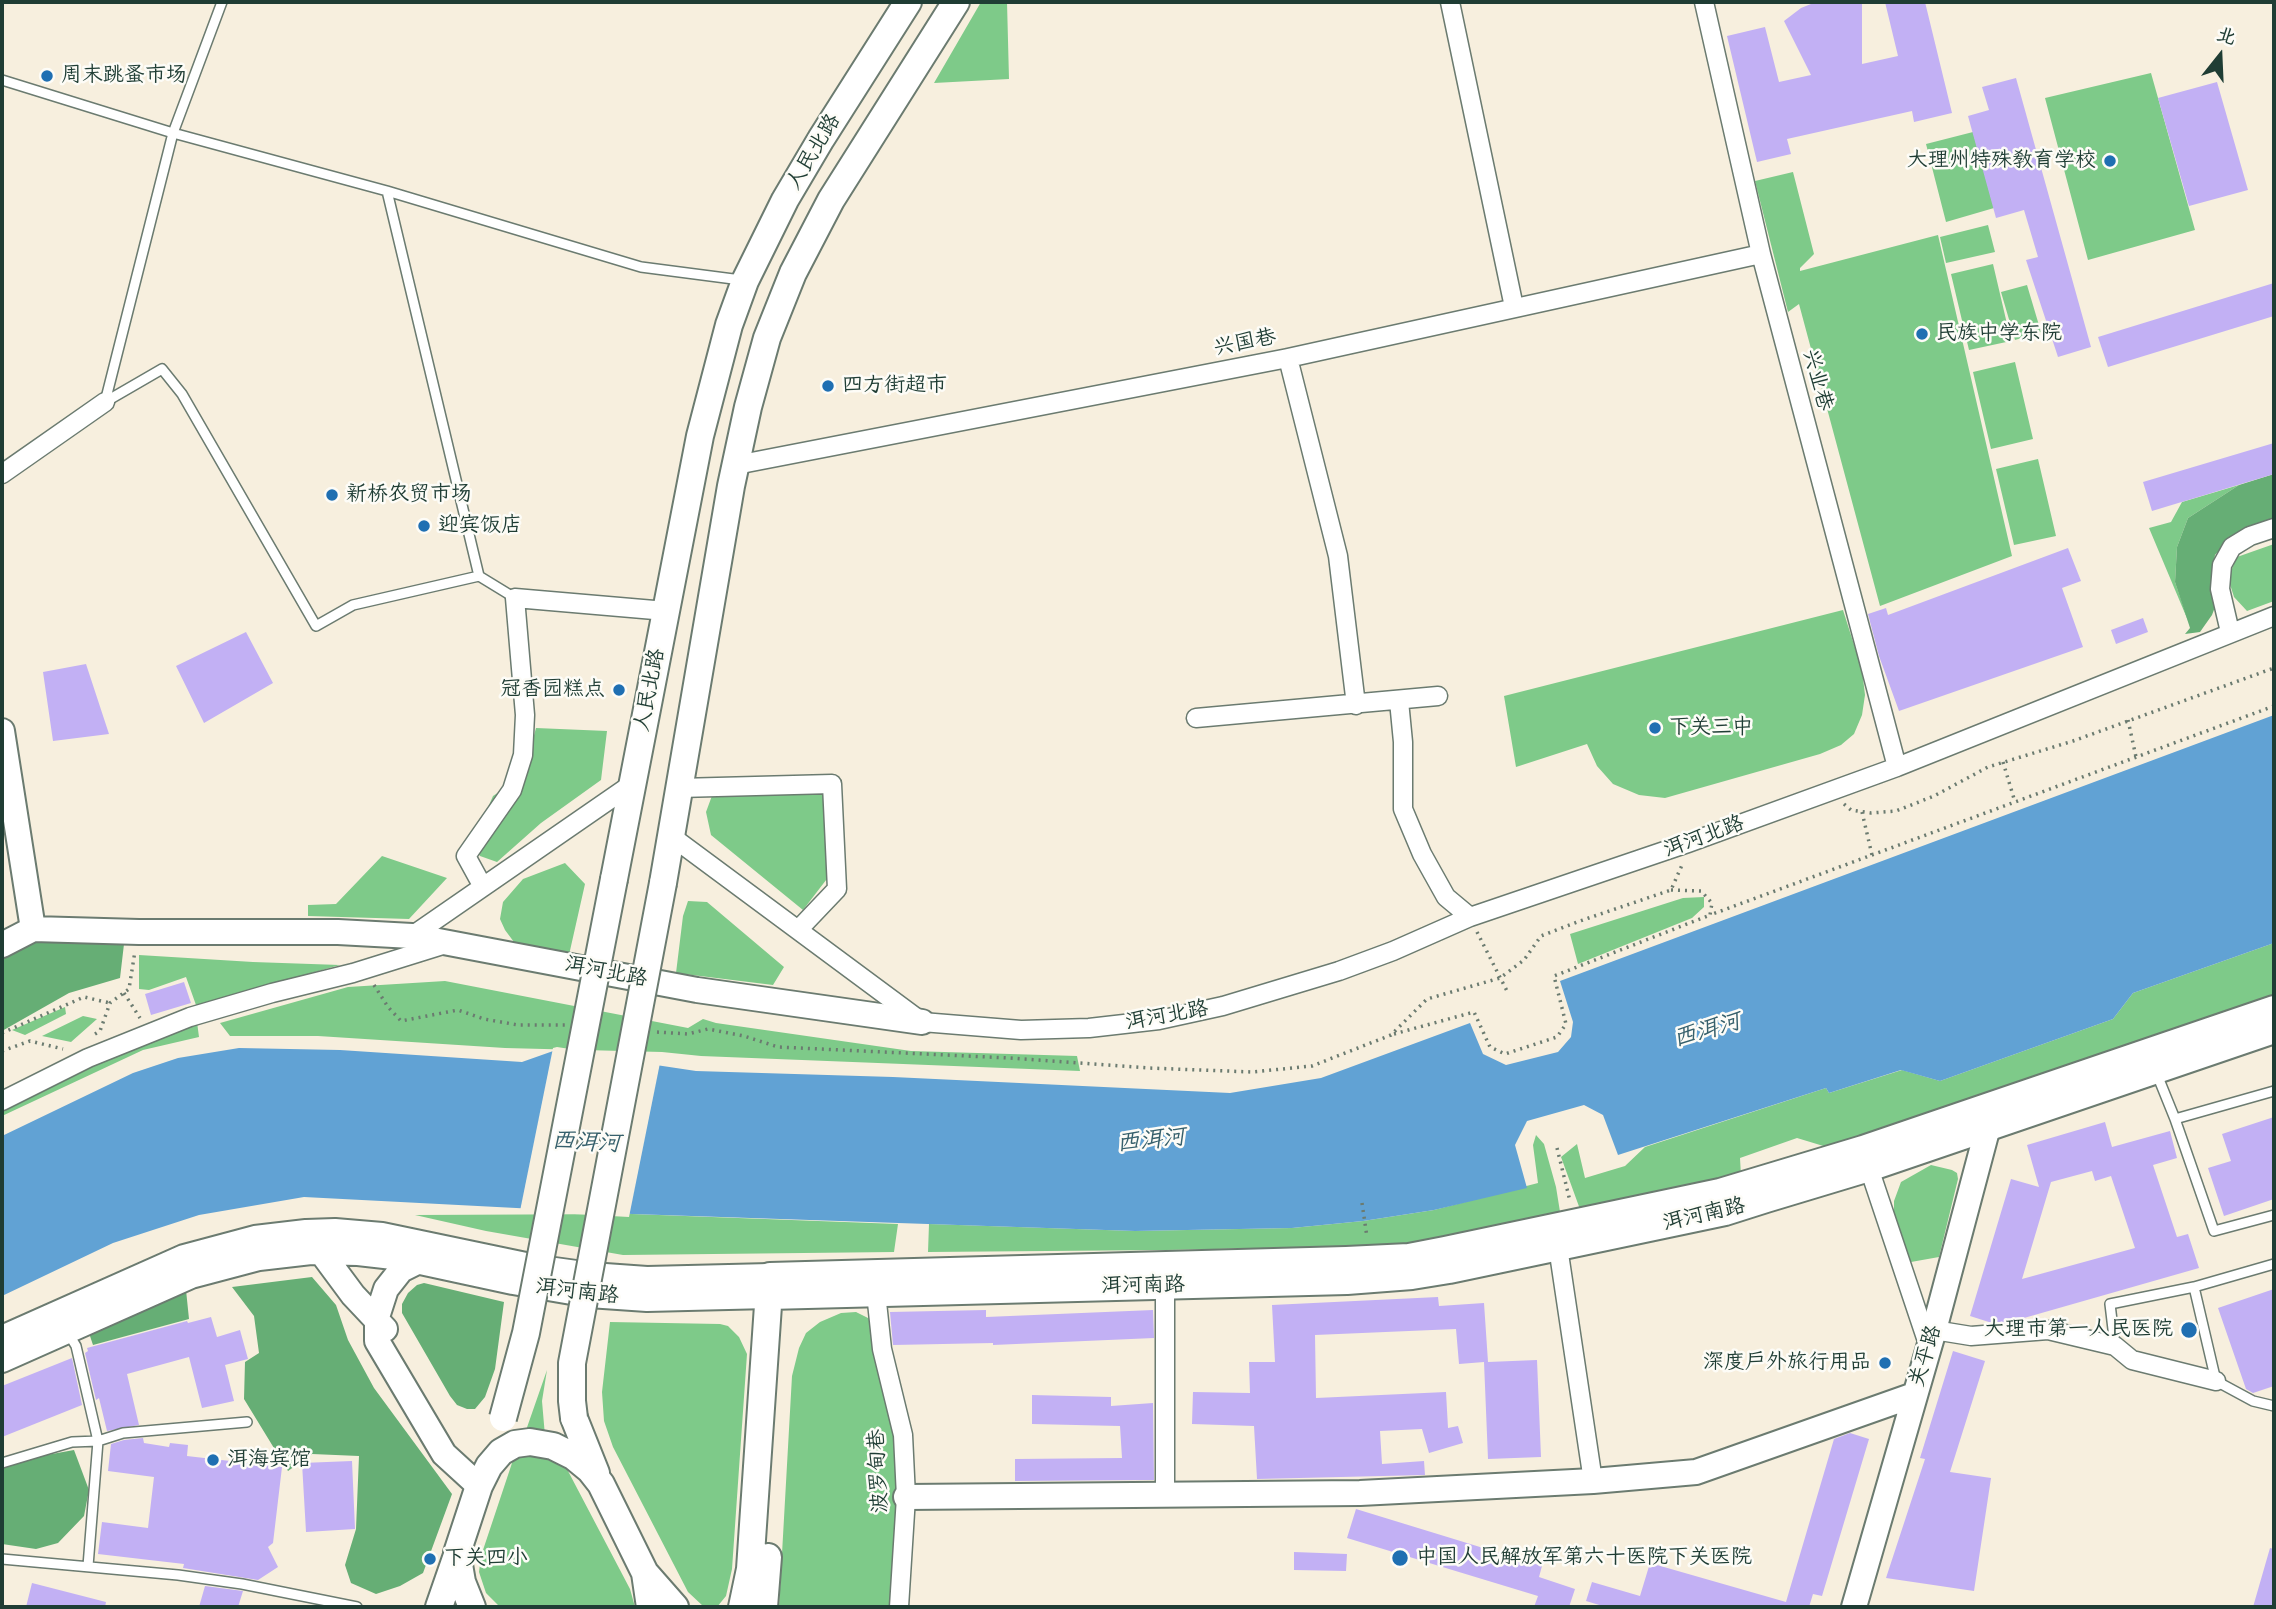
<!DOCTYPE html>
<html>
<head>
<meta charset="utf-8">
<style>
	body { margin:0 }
	#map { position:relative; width:2276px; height:1609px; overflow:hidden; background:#f7efde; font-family:Pangolin,"LXGW WenKai TC",sans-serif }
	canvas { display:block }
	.frame { position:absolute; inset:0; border:4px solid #1f3d34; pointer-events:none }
	.north { position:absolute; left:2185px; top:21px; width:70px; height:70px; -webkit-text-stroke:5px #fdfcf7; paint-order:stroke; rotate:18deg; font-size:19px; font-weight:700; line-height:28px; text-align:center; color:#1f3d34 }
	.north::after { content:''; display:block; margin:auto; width:24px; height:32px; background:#1f3d34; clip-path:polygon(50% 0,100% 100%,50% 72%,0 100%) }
</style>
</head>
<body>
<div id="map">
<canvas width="2276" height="1609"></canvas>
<div class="frame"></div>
<div class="north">北</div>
</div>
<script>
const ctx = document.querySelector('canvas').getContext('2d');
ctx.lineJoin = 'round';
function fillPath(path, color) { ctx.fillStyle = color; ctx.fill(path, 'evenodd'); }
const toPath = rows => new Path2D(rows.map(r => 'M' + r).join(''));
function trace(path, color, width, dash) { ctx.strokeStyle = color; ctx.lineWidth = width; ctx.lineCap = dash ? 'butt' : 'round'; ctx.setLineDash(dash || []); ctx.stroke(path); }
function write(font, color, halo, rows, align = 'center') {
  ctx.font = font + ' Pangolin,"LXGW WenKai TC",sans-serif'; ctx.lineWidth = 5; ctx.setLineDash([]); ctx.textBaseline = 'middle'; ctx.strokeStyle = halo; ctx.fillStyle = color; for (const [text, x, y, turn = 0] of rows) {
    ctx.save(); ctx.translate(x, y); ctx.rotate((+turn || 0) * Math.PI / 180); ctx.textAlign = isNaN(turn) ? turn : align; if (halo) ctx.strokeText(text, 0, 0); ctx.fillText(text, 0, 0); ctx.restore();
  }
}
fillPath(toPath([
	[981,2,1007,2,1009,79,934,83],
	[2151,73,2195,230,2088,260,2045,98],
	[1973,132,1994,208,1946,222,1926,144],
	[1793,172,1814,254,1800,268,1800,271,1938,235,2012,556,1880,606,1799,304,1788,312,1755,181],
	[1988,225,1995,252,1946,263,1940,237],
	[1993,264,2011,341,1969,350,1951,274],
	[2027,285,2041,332,2015,340,2001,292],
	[2015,362,2033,439,1991,449,1973,372],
	[2038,459,2056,536,2014,545,1996,469],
	[2239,485,2188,518,2177,547,2175,582,2189,623,2149,528,2171,522,2182,502],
	[2274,544,2274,601,2247,611,2234,597,2228,578,2237,557],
	[1843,610,1862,670,1865,695,1862,715,1854,734,1841,745,1820,754,1665,798,1639,795,1613,784,1597,766,1587,744,1516,767,1504,696],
	[536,728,607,731,601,780,541,823,497,862,480,856,472,844,493,796,523,776],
	[828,787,833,871,803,910,711,835,706,812,713,793],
	[382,856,447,878,409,919,308,916,308,905,336,904],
	[565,863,585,884,569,955,514,942,505,930,500,919,503,902,523,879],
	[1704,897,1704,907,1692,918,1578,964,1570,934,1683,898],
	[688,901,707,902,784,967,773,985,676,973,683,916],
	[2274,943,2274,998,1830,1148,1797,1138,1740,1158,1741,1176,1581,1212,1561,1157,1577,1144,1585,1178,1625,1166,1645,1147,1826,1088,1829,1093,1902,1070,1940,1081,2113,1019,2133,993],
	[139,955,253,962,340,965,196,1005,186,977,149,990,139,989],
	[445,981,688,1028,703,1019,716,1023,911,1051,1077,1056,1080,1071,701,1056,662,1052,505,1048,318,1036,230,1036,220,1023,348,987],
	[65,1007,66,1014,25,1035,12,1030],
	[83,1016,97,1019,71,1042,42,1036],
	[197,1022,199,1037,143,1050,2,1116,2,1108,129,1047],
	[1536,1135,1544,1144,1556,1187,1561,1218,1410,1245,1166,1250,928,1252,929,1224,1135,1231,1292,1228,1363,1221,1434,1210,1538,1183,1533,1145],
	[1931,1165,1952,1170,1957,1173,1958,1179,1939,1257,1911,1262,1894,1223,1894,1201,1901,1182],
	[632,1214,898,1224,894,1252,623,1255,486,1231,415,1215],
	[856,1312,870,1319,893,1422,899,1491,895,1607,779,1607,792,1376,799,1348,806,1333,820,1322,841,1313],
	[610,1322,720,1324,728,1326,739,1337,747,1354,732,1569,726,1596,717,1607,703,1606,688,1592,613,1447,604,1421,602,1392],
	[547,1370,542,1401,545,1436,524,1436],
	[541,1453,562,1464,568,1471,630,1589,635,1607,500,1607,486,1593,479,1572,481,1556,513,1460,518,1457]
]), '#7eca89');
fillPath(toPath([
	[2274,474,2274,518,2250,527,2228,541,2215,555,2211,581,2215,607,2212,615,2200,632,2185,634,2190,628,2175,582,2177,547,2188,518,2239,485],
	[36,940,124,944,120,978,69,993,2,1031,2,955],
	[312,1277,336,1305,348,1340,374,1388,452,1494,423,1573,400,1586,376,1594,351,1583,345,1565,356,1529,359,1456,312,1454,288,1471,244,1399,245,1362,259,1353,254,1316,232,1287],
	[424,1283,504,1302,495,1369,485,1397,475,1409,467,1409,457,1405,450,1396,402,1313,402,1304,408,1293,417,1285],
	[186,1290,189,1319,93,1345,87,1327],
	[74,1450,89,1490,84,1516,58,1543,36,1549,2,1544,2,1468,41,1456]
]), '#66ae75');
fillPath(toPath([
	[2274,715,2274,943,2133,993,2113,1019,1940,1081,1901,1070,1829,1093,1826,1088,1618,1155,1603,1115,1584,1105,1527,1121,1515,1145,1527,1188,1434,1210,1363,1221,1292,1228,1135,1231,632,1214,304,1197,199,1215,113,1243,2,1296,2,1136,133,1073,178,1058,239,1048,340,1050,522,1062,556,1050,696,1071,893,1077,1230,1093,1321,1078,1470,1023,1483,1054,1506,1065,1558,1052,1571,1037,1573,1022,1560,981]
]), '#61a2d4');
fillPath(toPath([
	[557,1047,660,1063,629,1217,520,1211,553,1048]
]), '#f7efde');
fillPath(toPath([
	[1816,2,1862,2,1862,64,1898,56,1885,2,1925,2,1952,113,1914,122,1912,111,1787,139,1791,154,1757,162,1727,36,1765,27,1779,82,1811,75,1784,21,1801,8],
	[2016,78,2091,347,2058,357,2026,260,2038,257,2024,210,1996,218,1968,116,1989,110,1982,87],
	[2217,82,2248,190,2189,206,2158,98],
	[2274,283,2274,316,2108,367,2098,337],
	[2274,443,2274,474,2152,511,2143,482],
	[2068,548,2081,581,2062,588,2083,647,1899,711,1879,656,1868,614,1886,608,1888,615],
	[2143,618,2148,632,2116,644,2111,630],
	[246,632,273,683,204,723,176,666],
	[86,664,109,734,53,741,43,672],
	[184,982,191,1003,151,1015,145,994],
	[2274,1117,2274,1199,2224,1216,2208,1168,2231,1161,2222,1134],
	[2105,1122,2112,1147,2170,1131,2177,1158,2153,1165,2177,1237,2188,1234,2199,1268,2010,1322,1992,1323,1970,1316,2011,1179,2039,1187,2027,1145],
	[2092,1171,2095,1181,2111,1176,2135,1248,2022,1279,2051,1182],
	[2274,1289,2274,1386,2253,1393,2246,1389,2218,1308],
	[1438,1297,1439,1306,1484,1303,1488,1362,1537,1360,1541,1457,1488,1459,1484,1362,1459,1364,1456,1329,1315,1335,1316,1398,1446,1392,1448,1428,1458,1426,1463,1443,1429,1453,1422,1429,1380,1431,1382,1464,1424,1461,1425,1475,1257,1479,1254,1426,1192,1424,1193,1392,1250,1393,1249,1362,1275,1362,1272,1305],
	[986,1310,986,1317,1153,1310,1154,1338,993,1345,993,1343,893,1345,890,1312],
	[211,1317,217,1337,240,1330,248,1359,225,1365,234,1401,202,1408,189,1357,127,1374,139,1425,107,1431,99,1398,96,1400,85,1353,88,1351,87,1348,187,1321,188,1323],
	[1953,1351,1985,1361,1950,1472,1991,1478,1974,1591,1886,1578,1925,1459,1920,1458],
	[72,1358,82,1405,2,1437,2,1386],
	[1032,1395,1111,1397,1111,1406,1153,1403,1154,1480,1015,1481,1015,1459,1122,1458,1120,1426,1032,1424],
	[1850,1433,1869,1439,1822,1596,1813,1594,1809,1607,1606,1607,1586,1601,1592,1582,1640,1596,1650,1563,1786,1602,1834,1439],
	[143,1438,144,1443,169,1447,170,1443,188,1445,187,1456,282,1467,273,1543,268,1547,278,1567,258,1580,183,1568,184,1564,98,1554,102,1522,148,1528,154,1477,108,1471,111,1444,124,1440],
	[352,1461,355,1529,306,1532,302,1463],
	[1356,1509,1542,1566,1539,1577,1575,1589,1569,1607,1534,1607,1538,1596,1347,1538],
	[2270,1548,2274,1549,2274,1607,2253,1607],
	[1294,1552,1347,1554,1346,1571,1294,1570],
	[32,1583,106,1602,105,1607,26,1607],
	[205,1586,243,1591,238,1607,199,1607]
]), '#c2b0f4');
const lane = toPath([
	[2,80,173,133,387,191,479,576],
	[387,191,641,267,741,280],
	[105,402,162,369,182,394,316,626,353,605,479,576,515,598],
	[105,402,173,133,222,2],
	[2156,1072,2175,1119,2214,1231,2274,1215],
	[2175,1119,2274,1091],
	[2194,1287,2274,1264],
	[2115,1346,2110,1304,2194,1287,2216,1381,2253,1401,2274,1406],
	[2,1463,72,1442,98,1441,76,1346,68,1333],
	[2,1559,178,1575,242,1584,357,1607],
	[88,1566,98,1441,123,1433,247,1422]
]);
const street = toPath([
	[1450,2,1514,307],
	[1704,2,1761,254,1897,767],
	[1288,358,1338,556,1356,705],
	[736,465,1288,358,1761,254],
	[2,474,105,402],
	[2230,632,2220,589,2222,565,2232,547,2250,536,2274,528],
	[1399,701,1403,742,1403,809,1422,854,1446,897,1470,917],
	[1196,718,1438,696],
	[679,788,832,784,837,889,798,930],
	[671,836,922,1022,1021,1030,1089,1028,1159,1020,1223,1006,1339,971,1393,951,1470,917,1688,843,1897,767,2274,616],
	[483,887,466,856,512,790,523,755,525,715,515,598,666,611],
	[412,936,632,784],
	[2,1101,88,1058,190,1017,272,993,353,973,446,944],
	[1869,1168,1929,1347],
	[1558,1247,1593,1481],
	[1165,1285,1165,1496],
	[876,1293,882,1349,903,1435,906,1497,899,1607],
	[1934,1330,1971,1336,2048,1330,2115,1346,2132,1360,2216,1381]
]);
const secondary = toPath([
	[2,731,33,929],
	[2,945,33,929,139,932,338,932,412,936,697,990,922,1022],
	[313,1241,353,1295,385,1329],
	[423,1259,401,1270,386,1289,377,1317,377,1341,444,1454,479,1486],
	[2,1338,184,1257,255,1238,306,1232,335,1231,382,1235,540,1268,591,1275,647,1279,770,1276],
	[2,1360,191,1276,259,1258,311,1252,358,1253,402,1258,513,1282,589,1295,647,1299,769,1296],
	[906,1497,1360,1493,1593,1481,1696,1472,1914,1395],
	[1854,1607,1934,1330,1992,1112]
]);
const primary = toPath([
	[614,879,700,436,729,325,745,281,785,200,821,139,908,2],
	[663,883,731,486,748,407,767,338,793,273,831,200,956,2],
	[769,1296,1347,1281,1412,1276,1449,1270,1725,1212,1766,1199,1869,1168,2274,1030],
	[574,1418,596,1473],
	[646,1574,675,1607],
	[439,1607,456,1558],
	[472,1607,462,1582,457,1553,479,1486,489,1466,501,1452,515,1444,530,1442,553,1446,573,1456,590,1470,601,1484,645,1573,650,1607],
	[742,1607,750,1569,770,1276,1346,1260,1409,1257,1445,1250,1720,1192,1863,1149,2274,1009],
	[764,1607,768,1557]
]);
trace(lane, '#6b7b70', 12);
trace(street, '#6b7b70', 21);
trace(secondary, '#6b7b70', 28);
trace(primary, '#6b7b70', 30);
trace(toPath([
	[2128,720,2136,757],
	[2003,762,2015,802],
	[1844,804,1851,810,1871,813,1896,811,1934,796,1988,767,2073,741,2274,668],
	[1862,812,1872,855],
	[1671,890,1701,891,1712,903,1710,915,2274,706],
	[1477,932,1507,991],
	[374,985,388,1007,401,1021,458,1010,484,1019,518,1025,566,1025],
	[124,993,140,1018],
	[657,1032,688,1034,708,1029,744,1036,778,1047,1009,1058,1149,1068,1252,1072,1312,1066,1391,1035,1427,999,1500,978,1524,960,1541,936,1580,921,1671,890,1682,865],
	[2,1033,84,997,110,1003],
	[95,1034,100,1031,110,1003,129,989,135,951],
	[1394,1034,1474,1012,1490,1047,1505,1054,1557,1037,1566,1024,1554,976,1710,915],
	[2,1051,30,1041,63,1049],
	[1557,1148,1570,1201],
	[1362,1203,1367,1237]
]), '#6b7b70', 3.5, [2, 5]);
trace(lane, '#fff', 9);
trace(street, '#fff', 18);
trace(secondary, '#fff', 24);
trace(primary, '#fff', 26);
const primaryBridge = toPath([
	[503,1418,526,1333,614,879],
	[574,1418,572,1401,572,1363,663,883]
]);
trace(primaryBridge, '#6b7b70', 30, []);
trace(primaryBridge, '#fff', 26);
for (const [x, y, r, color] of [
	[47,76,7,"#1f6fb2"],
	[2110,161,7,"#1f6fb2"],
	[1922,334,7,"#1f6fb2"],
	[828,386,7,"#1f6fb2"],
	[332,495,7,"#1f6fb2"],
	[424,526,7,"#1f6fb2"],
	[619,690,7,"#1f6fb2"],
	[1655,728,7,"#1f6fb2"],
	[2189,1330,9,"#1f6fb2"],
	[1885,1363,7,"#1f6fb2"],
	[213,1460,7,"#1f6fb2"],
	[1400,1558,9,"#1f6fb2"],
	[430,1559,7,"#1f6fb2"]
]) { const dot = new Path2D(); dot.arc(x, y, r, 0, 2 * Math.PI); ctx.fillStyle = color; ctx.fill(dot); trace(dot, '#fdfcf7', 2.5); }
write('21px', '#1f3d34', '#fdfcf7', [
	["周末跳蚤市场",61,76],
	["大理州特殊教育学校",2096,161,"right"],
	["民族中学东院",1936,334],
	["四方街超市",842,386],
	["新桥农贸市场",346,495],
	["迎宾饭店",438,526],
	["冠香园糕点",605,690,"right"],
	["下关三中",1669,728],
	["大理市第一人民医院",2173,1330,"right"],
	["深度户外旅行用品",1871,1363,"right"],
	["洱海宾馆",227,1460],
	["中国人民解放军第六十医院下关医院",1416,1558],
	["下关四小",444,1559]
], 'left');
write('21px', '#1f3d34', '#fdfcf7', [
	["人民北路",814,152,-59],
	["兴国巷",1245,343,-11],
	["兴业巷",1817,380,75],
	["人民北路",650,690,-79],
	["洱河北路",1704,837,-20],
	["洱河北路",606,972,11],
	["洱河北路",1167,1016,-10],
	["洱河南路",1704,1215,-13],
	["洱河南路",1143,1286,-1],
	["洱河南路",577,1292,7],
	["关平路",1926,1356,-73],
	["波罗甸巷",879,1471,-93]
]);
write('italic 23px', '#36606c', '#fdfcf7', [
	["西洱河",1707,1031,-16],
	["西洱河",1151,1141,-6],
	["西洱河",586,1143,3]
]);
</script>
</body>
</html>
